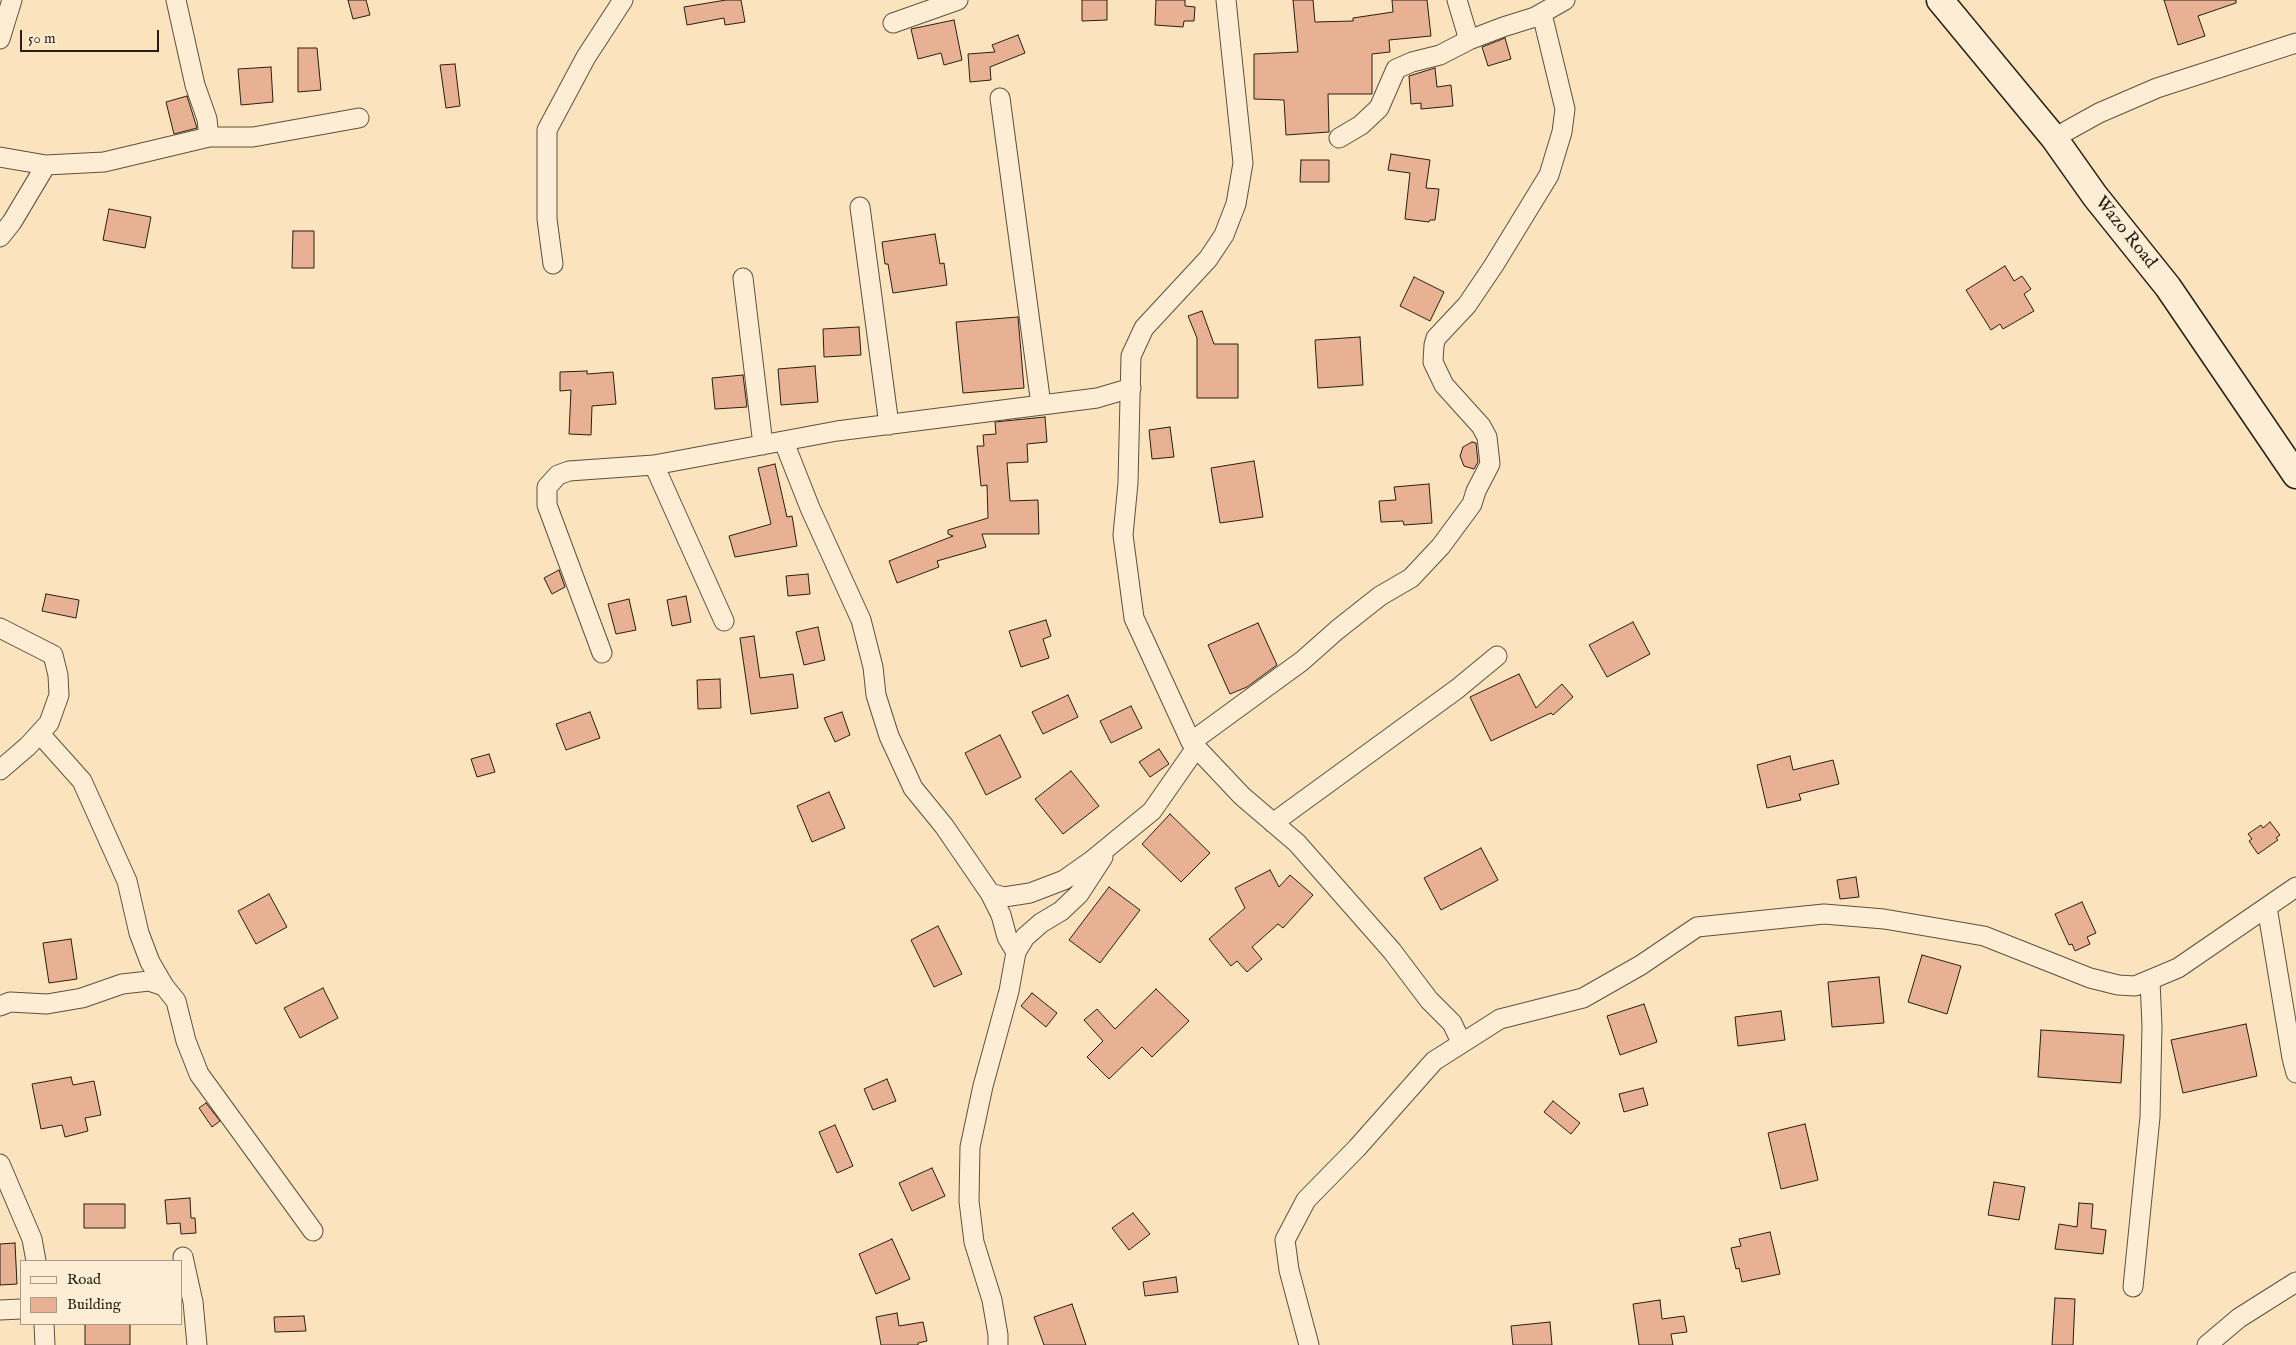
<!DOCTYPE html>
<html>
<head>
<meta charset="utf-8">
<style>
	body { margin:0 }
	#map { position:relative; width:2296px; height:1345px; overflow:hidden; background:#fbe4bd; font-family:"IM FELL English",serif }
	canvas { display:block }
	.legend { position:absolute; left:20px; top:1260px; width:162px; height:65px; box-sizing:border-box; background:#fcedd4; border:1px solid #a79a88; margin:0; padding:6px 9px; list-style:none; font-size:15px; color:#281e15 }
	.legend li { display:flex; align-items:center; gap:10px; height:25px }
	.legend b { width:25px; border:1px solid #a79a88 }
	.scale { position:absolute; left:20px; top:30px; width:139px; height:22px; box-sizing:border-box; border:2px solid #281e15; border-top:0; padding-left:6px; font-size:15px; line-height:18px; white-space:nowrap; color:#281e15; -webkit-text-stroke:4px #fcedd4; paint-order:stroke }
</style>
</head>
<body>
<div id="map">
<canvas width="2296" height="1345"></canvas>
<ul class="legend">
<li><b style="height:6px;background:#fcedd4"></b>Road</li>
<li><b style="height:14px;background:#e9b193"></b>Building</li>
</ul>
<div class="scale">50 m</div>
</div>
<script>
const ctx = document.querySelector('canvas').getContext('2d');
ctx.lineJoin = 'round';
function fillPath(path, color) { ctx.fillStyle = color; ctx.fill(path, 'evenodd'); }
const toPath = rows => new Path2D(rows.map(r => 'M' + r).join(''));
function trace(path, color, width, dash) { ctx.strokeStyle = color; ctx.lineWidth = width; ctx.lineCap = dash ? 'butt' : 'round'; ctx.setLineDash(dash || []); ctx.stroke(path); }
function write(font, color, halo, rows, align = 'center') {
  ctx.font = font + ' "IM FELL English",serif'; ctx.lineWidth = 4.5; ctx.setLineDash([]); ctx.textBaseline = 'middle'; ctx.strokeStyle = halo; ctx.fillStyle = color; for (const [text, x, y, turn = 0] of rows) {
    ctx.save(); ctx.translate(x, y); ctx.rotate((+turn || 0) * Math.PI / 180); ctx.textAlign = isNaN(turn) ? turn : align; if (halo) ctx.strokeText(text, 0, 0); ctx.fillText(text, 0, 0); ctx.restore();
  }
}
const building = toPath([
	[348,0,366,0,370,15,353,19,348,0],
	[726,0,741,0,745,22,725,25,724,18,687,25,684,7,726,0],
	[1082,0,1107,0,1107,20,1082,21,1082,0],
	[1156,0,1185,0,1185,6,1195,7,1194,21,1184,21,1183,27,1155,25,1156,0],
	[1293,0,1313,0,1315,22,1353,21,1353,18,1393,12,1392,0,1427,0,1431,36,1389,40,1390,52,1372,54,1372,94,1328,94,1329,132,1286,135,1284,100,1254,99,1254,54,1298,52,1293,0],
	[2164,0,2236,0,2236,3,2198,16,2205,36,2178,45,2164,0],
	[954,20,962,60,944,65,941,53,918,59,911,29,954,20],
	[1018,35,1025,53,990,67,991,80,970,82,968,54,995,52,992,45,1018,35],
	[1505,38,1511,59,1488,66,1482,47,1505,38],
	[298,48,317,48,321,90,298,92,298,48],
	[455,64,460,106,446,108,440,65,455,64],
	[271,67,273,102,241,105,238,69,271,67],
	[1435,68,1437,87,1451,85,1453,106,1421,109,1421,103,1411,104,1409,76,1435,68],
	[187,96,197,128,174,134,166,102,187,96],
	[1391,154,1430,160,1426,188,1439,189,1435,220,1430,220,1429,222,1405,219,1410,173,1388,170,1391,154],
	[1301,160,1329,160,1329,182,1300,182,1301,160],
	[109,209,151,217,145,248,103,240,109,209],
	[293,231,314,231,314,268,292,268,293,231],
	[935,234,940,264,944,263,947,285,893,293,888,264,885,264,882,242,935,234],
	[2005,266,2014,281,2022,276,2031,289,2024,294,2034,311,2003,329,2000,324,1991,330,1966,290,2005,266],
	[1414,277,1444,292,1430,321,1400,306,1414,277],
	[1202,311,1214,344,1238,344,1238,398,1197,398,1197,338,1188,316,1202,311],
	[1018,317,1024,388,963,393,956,322,1018,317],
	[859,327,861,355,824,357,823,329,859,327],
	[1360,337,1363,385,1318,388,1315,340,1360,337],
	[815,366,818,402,781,405,778,369,815,366],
	[587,371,587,374,613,372,616,404,592,406,591,435,569,434,571,390,560,391,560,372,587,371],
	[743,375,747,407,715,409,712,378,743,375],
	[1045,417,1047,442,1027,444,1028,462,1007,463,1010,501,1038,500,1039,534,982,534,986,547,937,561,939,567,897,583,889,561,953,536,948,534,948,530,988,518,987,485,981,486,977,446,984,446,983,435,996,434,995,422,1045,417],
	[1170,427,1174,457,1152,459,1149,430,1170,427],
	[1472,442,1476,443,1478,462,1474,469,1464,466,1460,456,1463,447,1472,442],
	[1254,461,1263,517,1220,523,1211,468,1254,461],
	[775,464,787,517,792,516,797,546,735,557,729,536,771,524,758,468,775,464],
	[1429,484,1432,523,1404,525,1403,521,1381,522,1379,501,1396,500,1394,487,1429,484],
	[559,570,565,587,552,594,544,578,559,570],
	[808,574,810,594,788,596,786,576,808,574],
	[46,594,79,600,76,618,42,611,46,594],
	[686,596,691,622,672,626,667,600,686,596],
	[629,599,636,630,616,634,608,604,629,599],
	[1046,620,1051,636,1043,639,1049,658,1021,667,1009,631,1046,620],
	[1633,622,1650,654,1607,677,1589,645,1633,622],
	[1258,623,1277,665,1247,687,1230,694,1208,645,1258,623],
	[818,627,825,660,804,665,796,632,818,627],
	[754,636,760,678,793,674,798,708,751,714,740,638,754,636],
	[1519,674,1536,708,1562,684,1573,697,1553,715,1551,713,1491,741,1470,697,1519,674],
	[720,679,721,708,698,709,697,680,720,679],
	[1068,695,1078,717,1043,734,1032,712,1068,695],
	[1131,706,1142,728,1111,743,1100,721,1131,706],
	[590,712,600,738,566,750,556,724,590,712],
	[842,712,850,735,835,742,824,718,842,712],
	[1000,735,1021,777,986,795,965,753,1000,735],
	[1159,749,1169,764,1150,777,1139,762,1159,749],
	[489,754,495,772,477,777,471,759,489,754],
	[1790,756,1793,770,1833,760,1839,784,1799,794,1801,800,1767,808,1757,765,1790,756],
	[1071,771,1099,806,1063,834,1035,799,1071,771],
	[829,792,845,828,812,842,797,806,829,792],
	[1170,814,1210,853,1181,882,1142,844,1170,814],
	[2270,822,2280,835,2276,838,2278,840,2258,854,2249,841,2252,839,2248,834,2261,825,2263,828,2270,822],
	[1481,848,1498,880,1441,910,1424,878,1481,848],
	[1270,870,1279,887,1290,875,1313,895,1283,928,1278,924,1252,947,1262,959,1247,972,1237,961,1231,966,1209,939,1245,908,1235,888,1270,870],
	[1856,877,1859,897,1840,899,1837,880,1856,877],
	[1109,887,1140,910,1100,963,1069,940,1109,887],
	[269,894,287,927,256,944,238,911,269,894],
	[2082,902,2096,933,2087,937,2090,944,2075,951,2072,944,2069,945,2055,914,2082,902],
	[938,926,962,974,934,987,911,940,938,926],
	[71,939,77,979,49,983,43,943,71,939],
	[1922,955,1961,966,1947,1014,1908,1002,1922,955],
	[1879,977,1884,1023,1832,1027,1828,982,1879,977],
	[323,988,338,1018,300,1038,284,1008,323,988],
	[1156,989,1189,1021,1152,1057,1142,1047,1109,1079,1087,1057,1103,1041,1084,1020,1097,1009,1115,1029,1156,989],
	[1032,993,1057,1013,1046,1027,1021,1006,1032,993],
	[1644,1004,1657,1042,1620,1055,1607,1016,1644,1004],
	[1781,1011,1785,1040,1738,1046,1735,1017,1781,1011],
	[2246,1024,2257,1076,2183,1093,2171,1040,2246,1024],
	[2041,1030,2124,1035,2121,1083,2038,1077,2041,1030],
	[71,1077,73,1085,94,1081,101,1115,85,1118,88,1131,65,1137,62,1125,41,1129,32,1084,71,1077],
	[887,1079,896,1101,873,1110,864,1089,887,1079],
	[1643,1088,1648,1105,1624,1112,1619,1094,1643,1088],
	[1553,1101,1580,1123,1571,1134,1544,1112,1553,1101],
	[206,1103,220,1121,212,1127,199,1108,206,1103],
	[1805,1124,1818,1180,1781,1189,1768,1133,1805,1124],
	[835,1125,853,1166,837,1173,819,1132,835,1125],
	[932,1168,945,1196,912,1211,899,1183,932,1168],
	[1994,1182,2025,1187,2019,1220,1988,1215,1994,1182],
	[190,1198,191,1218,195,1218,196,1233,181,1234,180,1223,167,1224,165,1200,190,1198],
	[2079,1203,2093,1204,2091,1228,2106,1230,2103,1254,2055,1249,2059,1224,2077,1227,2079,1203],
	[84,1204,125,1204,125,1228,84,1228,84,1204],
	[1133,1213,1150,1234,1129,1250,1112,1228,1133,1213],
	[1770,1232,1780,1274,1742,1282,1739,1268,1736,1269,1731,1248,1741,1246,1739,1239,1770,1232],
	[892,1239,910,1279,876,1294,859,1254,892,1239],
	[15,1243,17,1284,0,1285,0,1244,15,1243],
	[1176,1277,1178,1292,1145,1296,1143,1282,1176,1277],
	[2055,1298,2075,1299,2073,1345,2052,1345,2055,1298],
	[1660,1300,1662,1319,1684,1316,1687,1332,1671,1334,1673,1345,1639,1345,1633,1304,1660,1300],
	[1072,1304,1086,1345,1044,1345,1034,1317,1072,1304],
	[897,1313,899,1326,923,1322,927,1341,918,1343,918,1345,881,1345,876,1317,897,1313],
	[304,1316,306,1331,275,1332,274,1317,304,1316],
	[1550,1322,1552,1345,1513,1345,1511,1326,1550,1322],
	[85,1324,130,1324,130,1345,85,1345,85,1324]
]);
fillPath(building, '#e9b193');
trace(building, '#281e15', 1);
const street = toPath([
	[176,0,195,85,207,119,209,137],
	[1226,0,1243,163,1236,204,1224,235,1208,259,1144,328,1131,356,1128,483,1123,535,1134,618,1191,742,1242,796,1297,843,1392,951,1429,1000,1452,1023,1461,1042],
	[1457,0,1469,40],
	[893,23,958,0],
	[0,39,12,0],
	[1000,98,1041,405],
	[1339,138,1361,125,1379,108,1396,69,1412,62,1440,55,1469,40,1503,27,1535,17,1565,0],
	[2054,138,2099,113,2157,88,2296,43],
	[0,157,46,165,104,162,209,137,253,137,359,118],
	[860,207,889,425],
	[0,237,12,222,46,165],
	[553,264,547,219,547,130,586,57,623,0],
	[743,278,763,445],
	[784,442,810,508,861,620,873,667,876,695,889,736,913,788,944,826,990,893,1004,897,1030,893,1064,880,1091,861,1152,811,1196,748],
	[654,465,724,621],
	[0,628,53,655,58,675,59,695,49,723,28,746,0,770],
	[602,653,547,505,547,487,558,475,569,471,654,465,837,431,1097,398,1131,388],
	[40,734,82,781,127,881,139,933,150,962,164,986],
	[1191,742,1302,661,1337,630,1380,596,1411,578,1441,546,1472,504,1476,491,1490,464,1487,437,1481,426,1444,385,1433,362,1434,345,1436,338,1467,305,1494,265,1549,175,1562,132,1565,109,1542,14],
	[1273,823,1457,689,1497,656],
	[990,893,1001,915,1007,937,1016,952],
	[2267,907,2292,1058,2296,1073],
	[0,1006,10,1002,47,1004,82,998,122,984,149,981,164,986,176,1001,186,1041,199,1074,313,1231],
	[0,1164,32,1239,36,1261],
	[183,1257,193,1302,197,1345],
	[2133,1287,2150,1117,2152,1026,2150,981],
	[0,1310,21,1309],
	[44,1324,45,1345],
	[998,1345,998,1335,992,1300,974,1242,969,1201,970,1147,983,1086,1009,991,1016,952,1025,937,1041,923,1061,911,1079,894,1103,857],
	[1309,1345,1289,1270,1285,1240,1306,1200,1357,1148,1434,1061,1500,1019,1583,998,1641,965,1697,927,1824,914,1884,919,1984,936,2090,978,2118,985,2135,986,2178,968,2296,887],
	[2207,1345,2239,1318,2296,1282]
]);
const secondary = toPath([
	[1940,0,2054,138,2095,196,2168,287,2296,475]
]);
trace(street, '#5d503f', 21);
trace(secondary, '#281e15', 29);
trace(street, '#fcedd4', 19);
trace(secondary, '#fcedd4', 26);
write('18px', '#281e15', '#fcedd4', [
	["Wazo Road",2125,233,51]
]);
</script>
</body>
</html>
